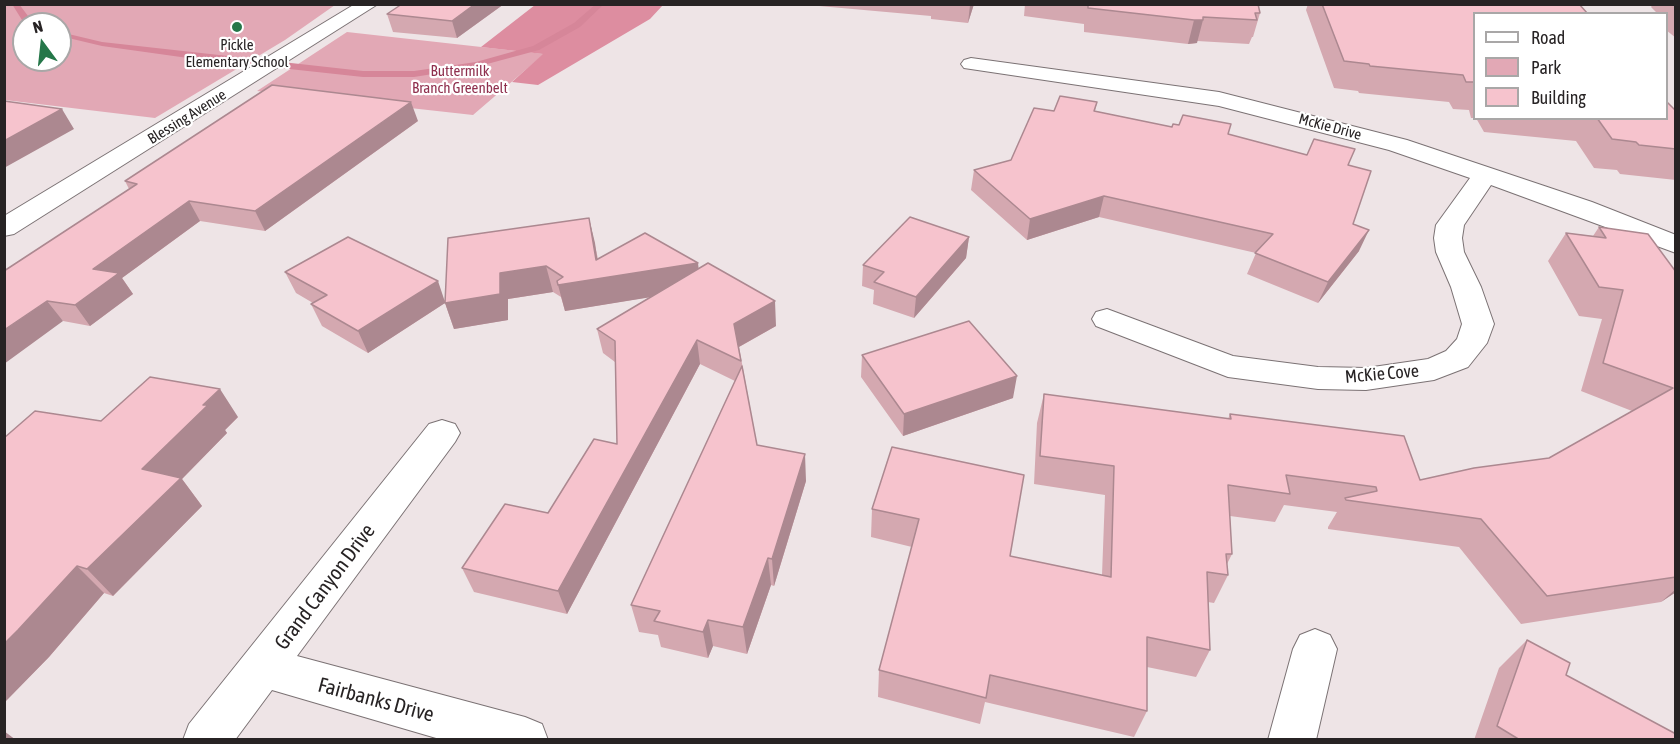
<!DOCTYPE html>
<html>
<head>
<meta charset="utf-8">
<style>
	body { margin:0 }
	#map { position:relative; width:1680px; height:744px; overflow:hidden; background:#eee4e6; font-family:"Asap Condensed",sans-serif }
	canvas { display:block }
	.frame { position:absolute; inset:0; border:6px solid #272324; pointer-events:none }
	.legend { position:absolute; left:1473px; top:12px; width:195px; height:108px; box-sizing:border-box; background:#fff; border:2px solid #a9a7a7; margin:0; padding:8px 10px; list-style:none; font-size:18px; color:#272324 }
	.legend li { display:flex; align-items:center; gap:12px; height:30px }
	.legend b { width:30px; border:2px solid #a9a7a7 }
	.north { position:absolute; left:12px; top:12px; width:60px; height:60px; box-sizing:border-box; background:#fff; border:2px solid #a9a7a7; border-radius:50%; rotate:345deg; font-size:16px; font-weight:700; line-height:24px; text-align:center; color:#272324 }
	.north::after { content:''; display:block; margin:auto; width:21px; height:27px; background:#257749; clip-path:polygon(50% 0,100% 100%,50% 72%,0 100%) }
</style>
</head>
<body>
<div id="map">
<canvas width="1680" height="744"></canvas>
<div class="frame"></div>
<ul class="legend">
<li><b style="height:8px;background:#fff"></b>Road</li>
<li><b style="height:16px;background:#e2a8b5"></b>Park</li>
<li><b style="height:16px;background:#f6c3cd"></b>Building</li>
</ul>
<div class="north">N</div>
</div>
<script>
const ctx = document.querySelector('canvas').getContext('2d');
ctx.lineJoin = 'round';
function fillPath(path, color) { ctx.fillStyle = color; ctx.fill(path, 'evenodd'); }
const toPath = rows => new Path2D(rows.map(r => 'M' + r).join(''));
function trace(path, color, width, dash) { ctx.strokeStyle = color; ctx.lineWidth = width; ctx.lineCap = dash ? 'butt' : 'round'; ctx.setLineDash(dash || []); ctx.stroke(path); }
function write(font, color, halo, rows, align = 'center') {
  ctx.font = font + ' "Asap Condensed",sans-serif'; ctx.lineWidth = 4.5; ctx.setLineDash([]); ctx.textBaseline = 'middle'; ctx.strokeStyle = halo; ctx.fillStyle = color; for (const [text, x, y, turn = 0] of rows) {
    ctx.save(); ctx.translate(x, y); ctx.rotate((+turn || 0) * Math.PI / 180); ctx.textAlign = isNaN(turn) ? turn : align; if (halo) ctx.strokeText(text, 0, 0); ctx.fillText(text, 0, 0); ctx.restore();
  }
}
fillPath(toPath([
	[5,4,335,4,335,5,285,40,155,118,5,100],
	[24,24,60,24,60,60,24,60],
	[347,32,544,54,473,115,257,91]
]), '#e2a8b5');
fillPath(toPath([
	[535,5,535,4,663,5,650,19,538,85,512,82,543,54,481,47]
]), '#dd8da0');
fillPath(toPath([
	[12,4,19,4,28,16,42,24,32,24,22,20,12,4],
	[596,4,604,4,580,27,539,50,476,67,414,77,363,77,188,58,102,46,60,36,60,32,102,42,363,71,414,71,476,62,533,46,574,23,596,4]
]), '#d68699');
const minor = toPath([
	[355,4,378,4,14,234,4,236,4,216,355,4],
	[971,58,1219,92,1407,140,1592,202,1676,235,1676,253,1491,185,1464,225,1462,238,1464,252,1481,287,1494,324,1487,343,1468,367,1434,380,1366,390,1318,389,1228,377,1096,326,1092,319,1096,312,1107,309,1233,356,1318,367,1366,368,1428,359,1446,351,1457,339,1462,324,1451,287,1436,252,1434,238,1436,225,1470,178,1389,150,1219,106,964,68,961,64,964,60,971,58],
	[442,420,455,424,460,433,455,442,297,656,525,717,542,724,548,740,443,740,272,690,235,740,183,740,189,724,429,424,442,420],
	[1315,629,1330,635,1337,649,1316,740,1268,740,1293,649,1300,635,1315,629]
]);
trace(minor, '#7b7274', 2);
fillPath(minor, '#fff');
fillPath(toPath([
	[504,4,457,38,393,32,387,14],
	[808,4,974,4,968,23,931,19,931,16,808,5],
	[1025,4,1258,4,1260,13,1253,37,1252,37,1249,44,1197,41,1197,43,1188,44,1084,32,1084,24,1024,16],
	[1308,4,1579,4,1474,14,1474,118,1471,118,1469,110,1453,109,1449,102,1359,93,1358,91,1334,88,1306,10],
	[1653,4,1676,4,1676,38,1666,30,1666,14,1658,14,1651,7],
	[1097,102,1095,111,1172,127,1228,135,1348,165,1353,224,1359,251,1318,303,1247,274,1256,253,1099,217,1027,240,971,190,974,170,1011,160,1054,111],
	[1676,111,1676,180,1620,174,1617,170,1594,168,1576,141,1484,132,1476,118,1666,118],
	[418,121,265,231,200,221,122,278,133,294,90,326,63,321,4,271,129,189,125,181],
	[589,218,598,259,699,268,776,326,739,347,757,445,806,481,774,586,771,585,747,654,713,646,708,658,661,647,658,635,639,632,631,605,735,381,700,364,567,614,474,592,462,568,548,513,617,444,615,362,603,353,597,329,650,297,565,311,561,297,553,292,508,299,508,320,454,329,445,303,368,353,322,326,311,304,313,303,296,293,285,272,445,300],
	[1599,227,1676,272,1676,592,1661,602,1521,624,1459,547,1328,529,1328,527,1337,512,1284,505,1275,522,1230,516,1232,554,1227,564,1228,575,1214,603,1208,602,1210,650,1196,677,1147,667,1147,711,1134,737,985,702,980,724,878,697,879,670,912,547,871,537,872,509,892,447,1010,556,1102,575,1105,495,1034,484,1037,423,1044,394,1228,419,1230,414,1420,480,1549,458,1632,411,1581,391,1602,319,1579,316,1548,261,1566,233,1593,236],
	[969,237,966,258,914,318,873,304,874,290,862,286,863,265],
	[862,355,1013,398,903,436,861,377],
	[238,417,225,430,227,433,182,479,202,506,113,596,104,593,49,657,4,703,4,438,101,421],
	[1527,640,1566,675,1676,740,1474,740,1499,668]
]), '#d4a8b0');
fillPath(toPath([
	[475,4,504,4,457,38,452,21],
	[970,4,974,4,968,23,970,5],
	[1194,20,1203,20,1197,43,1188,44],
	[411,102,418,121,265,231,255,211],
	[62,109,74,129,4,168,4,141],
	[1104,196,1099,217,1027,240,1030,219],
	[189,201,200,221,122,278,133,294,90,326,75,305,93,269],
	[589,218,595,243,600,278,698,263,701,289,565,311,558,285,596,260],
	[1369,230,1359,251,1318,303,1328,282],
	[969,237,966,258,914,318,916,297],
	[546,266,553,292,508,299,508,320,454,329,445,303,368,353,358,331,438,281,445,302,500,273],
	[47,301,63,321,4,364,4,330],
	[775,301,776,326,737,348,734,324],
	[697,340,700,364,567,614,558,591],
	[1017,376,1013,398,903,436,904,414],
	[220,389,238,417,225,430,227,433,182,479,202,506,113,596,87,569,142,469,203,405],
	[805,454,806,481,774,586,772,559],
	[768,558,771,585,747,654,743,627],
	[77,566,104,593,49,657,4,703,4,644],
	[1676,589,1676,592,1661,602],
	[708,620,713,646,708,658,703,632],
	[4,731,16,740,4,740]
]), '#ac8890');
const building = toPath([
	[402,4,475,4,452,21,387,14,402,4],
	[1088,4,1258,4,1260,13,1255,13,1257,20,1203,17,1203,20,1194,20,1088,8,1088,4],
	[1322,4,1579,4,1588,14,1474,14,1474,82,1466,82,1463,75,1370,66,1369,64,1344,61,1322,4],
	[272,85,411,102,255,211,189,201,93,269,119,273,75,305,47,301,4,330,4,271,137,184,125,181,272,85],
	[1060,96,1097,102,1094,111,1172,127,1173,124,1179,125,1183,115,1231,124,1228,134,1307,155,1314,139,1355,149,1348,165,1371,171,1353,224,1369,230,1328,282,1255,253,1273,234,1104,196,1030,219,974,170,1011,160,1034,108,1054,111,1060,96],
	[4,101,62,109,4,141,4,101],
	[1666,101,1676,111,1676,149,1639,145,1636,142,1612,139,1597,118,1666,118,1666,101],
	[910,217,969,237,916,297,874,282,884,272,863,265,910,217],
	[589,218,596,260,645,233,698,263,558,285,557,281,563,277,546,266,500,273,500,294,445,303,448,238,589,218],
	[1599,227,1648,234,1676,272,1676,577,1547,596,1481,519,1346,500,1345,498,1377,491,1376,487,1286,475,1290,494,1228,485,1232,554,1226,554,1228,575,1207,572,1210,650,1147,637,1147,711,990,675,986,698,879,670,919,519,872,509,892,447,1024,475,1010,556,1111,577,1114,466,1040,456,1044,394,1231,419,1230,414,1404,436,1420,480,1474,468,1549,458,1673,388,1603,363,1623,290,1599,287,1566,233,1606,238,1599,227],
	[348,237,438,281,358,331,311,304,327,295,285,272,348,237],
	[708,263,775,301,734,324,741,361,697,340,558,591,462,568,505,504,548,513,594,439,617,444,615,341,597,329,708,263],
	[969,321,1017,376,904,414,862,355,969,321],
	[742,366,757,445,805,454,772,559,768,558,743,627,708,620,703,632,654,621,660,611,631,605,742,366],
	[150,377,220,389,203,405,208,405,142,469,181,478,87,569,77,566,18,630,4,644,4,438,35,411,101,421,150,377],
	[1527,640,1570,663,1566,675,1676,734,1676,740,1520,740,1497,726,1527,640]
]);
fillPath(building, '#f6c3cd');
trace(building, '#ac8890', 1.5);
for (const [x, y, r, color] of [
	[237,27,6,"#257749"]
]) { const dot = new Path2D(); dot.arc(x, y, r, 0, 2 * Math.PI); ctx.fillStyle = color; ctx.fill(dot); trace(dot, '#fff', 2); }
write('15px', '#272324', '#fff', [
	["Pickle",237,45],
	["Elementary School",237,62]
]);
write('15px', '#8f304e', '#fff', [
	["Buttermilk",460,71],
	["Branch Greenbelt",460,88]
]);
write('15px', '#272324', '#fff', [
	["Blessing Avenue",187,117,-32],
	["McKie Drive",1330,127,15]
]);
write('18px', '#272324', '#fff', [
	["McKie Cove",1382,374,-5]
]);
write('21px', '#272324', '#fff', [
	["Grand Canyon Drive",325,587,-53],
	["Fairbanks Drive",376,700,15]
]);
</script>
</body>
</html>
